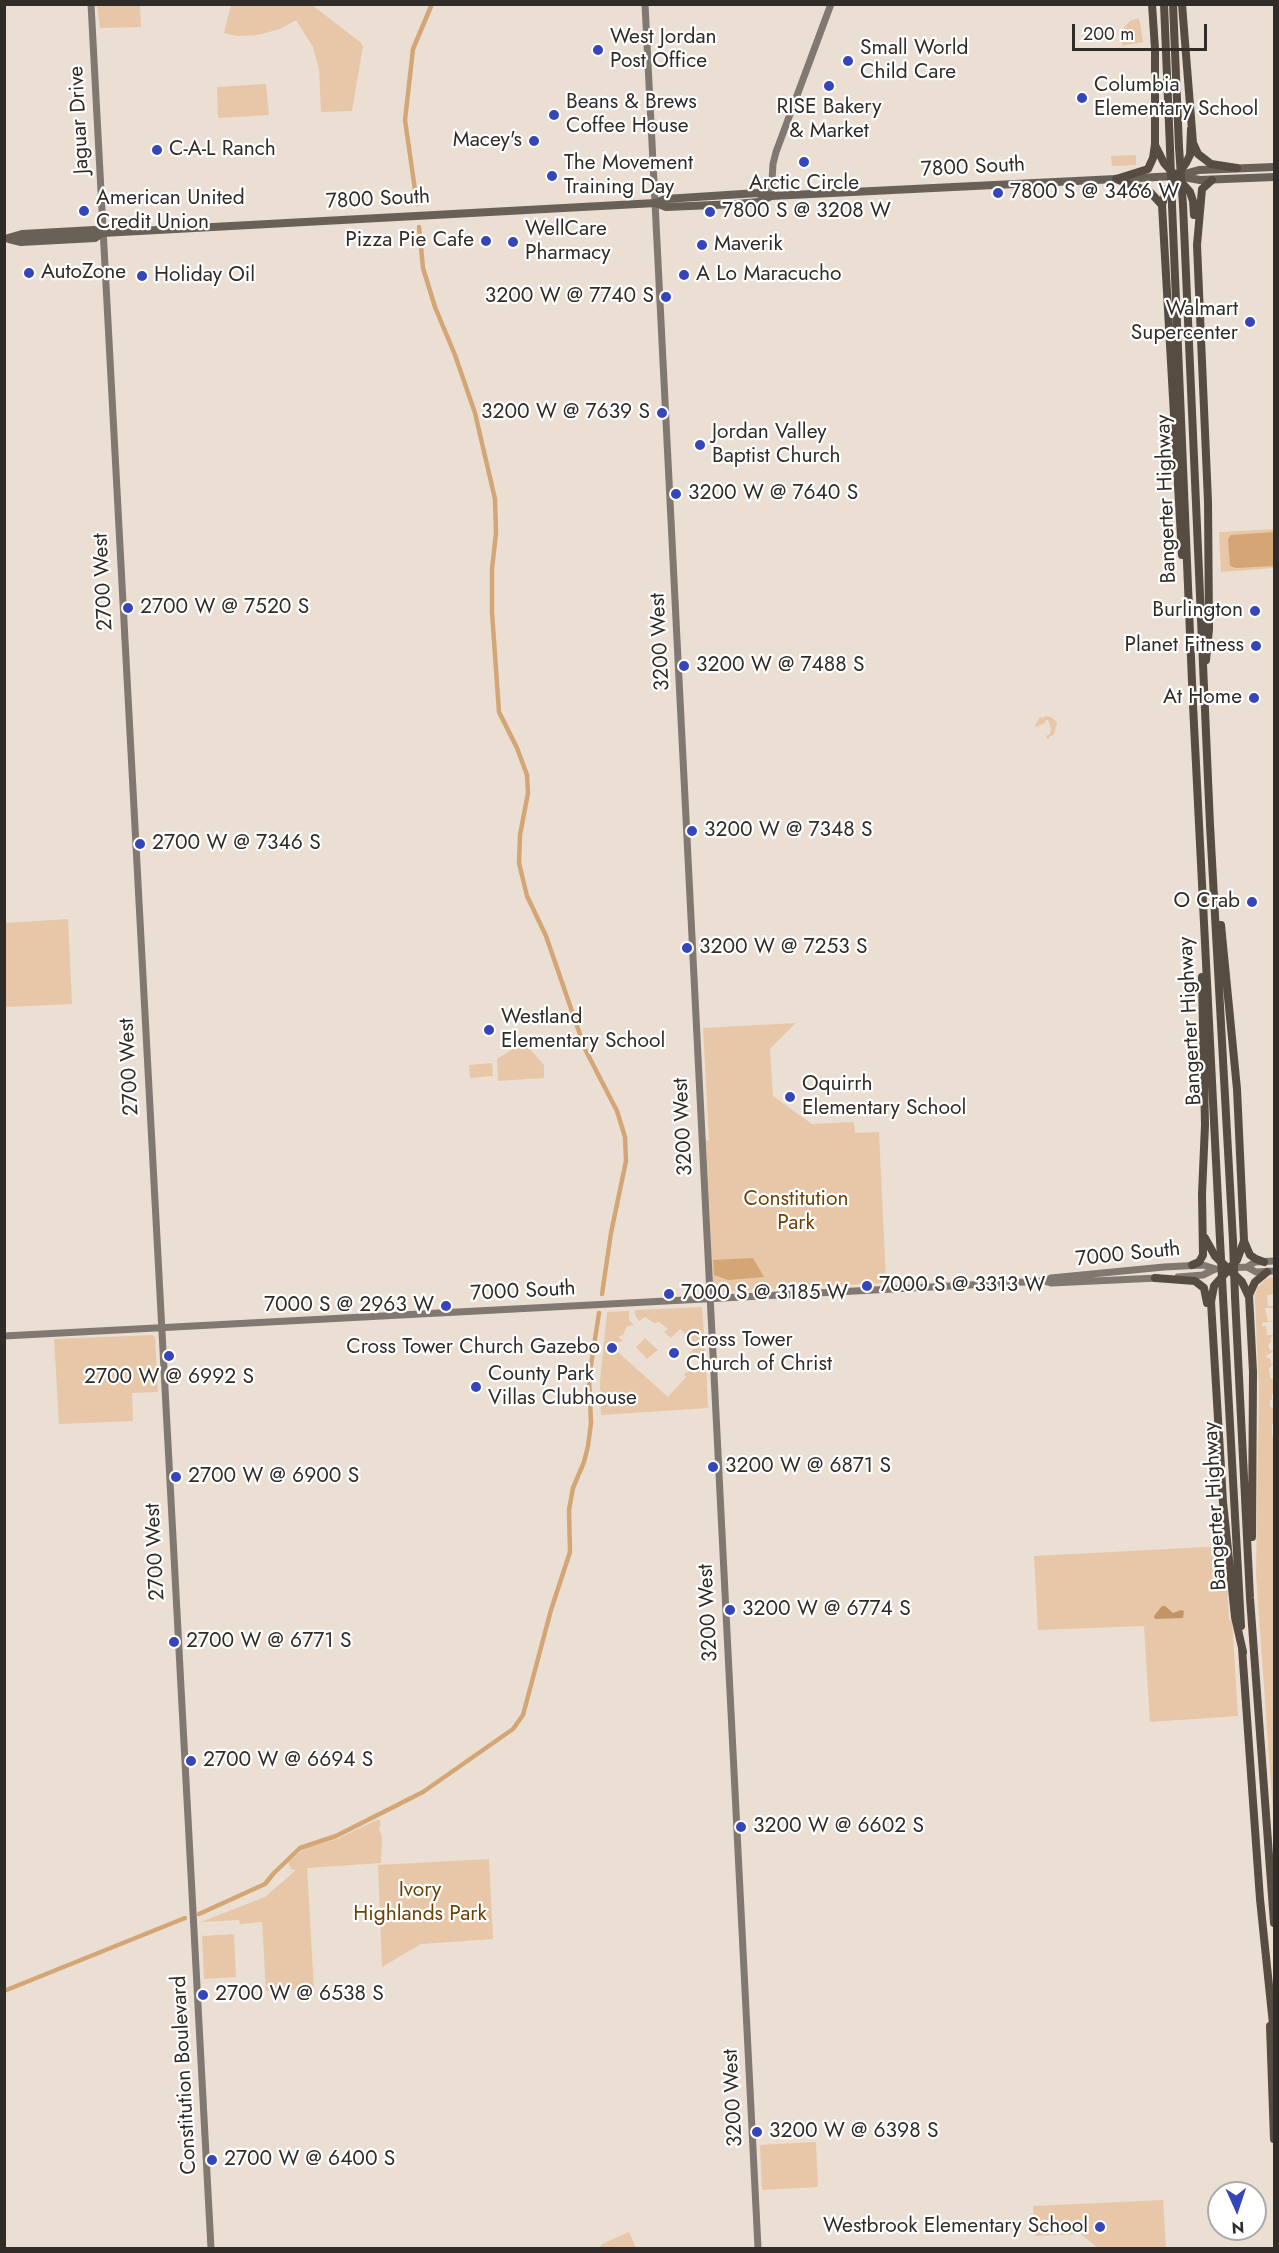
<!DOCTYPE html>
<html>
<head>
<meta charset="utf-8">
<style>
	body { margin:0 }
	#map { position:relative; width:1279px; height:2253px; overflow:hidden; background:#ebdfd3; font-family:Jost,sans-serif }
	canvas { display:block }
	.frame { position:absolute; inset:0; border:6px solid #302c27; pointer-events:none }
	.north { position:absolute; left:1207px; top:2181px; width:60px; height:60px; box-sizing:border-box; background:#fff; border:2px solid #acaba9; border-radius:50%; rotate:177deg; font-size:16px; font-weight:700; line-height:24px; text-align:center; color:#302c27 }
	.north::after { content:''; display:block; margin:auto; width:21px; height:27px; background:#3446b9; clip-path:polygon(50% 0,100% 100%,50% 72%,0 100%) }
	.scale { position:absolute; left:1072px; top:24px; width:135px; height:27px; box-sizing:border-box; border:3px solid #302c27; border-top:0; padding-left:8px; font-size:18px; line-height:21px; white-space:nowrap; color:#302c27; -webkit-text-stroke:4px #fff; paint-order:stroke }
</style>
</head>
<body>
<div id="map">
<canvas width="1279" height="2253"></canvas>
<div class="frame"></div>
<div class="north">N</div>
<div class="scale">200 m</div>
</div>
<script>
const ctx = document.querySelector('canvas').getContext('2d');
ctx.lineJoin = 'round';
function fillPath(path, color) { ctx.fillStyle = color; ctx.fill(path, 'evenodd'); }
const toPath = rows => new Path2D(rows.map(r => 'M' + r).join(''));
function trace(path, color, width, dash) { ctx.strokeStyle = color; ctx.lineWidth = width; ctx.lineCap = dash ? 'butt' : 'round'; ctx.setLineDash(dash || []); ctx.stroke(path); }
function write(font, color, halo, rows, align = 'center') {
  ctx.font = font + ' Jost,sans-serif'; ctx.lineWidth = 4.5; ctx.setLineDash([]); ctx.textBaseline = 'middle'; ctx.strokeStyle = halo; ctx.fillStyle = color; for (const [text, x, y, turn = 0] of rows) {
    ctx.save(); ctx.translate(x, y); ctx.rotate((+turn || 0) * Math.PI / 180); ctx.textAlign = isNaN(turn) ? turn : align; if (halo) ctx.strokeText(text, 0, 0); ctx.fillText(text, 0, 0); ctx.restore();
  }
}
fillPath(toPath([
	[97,5,140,5,141,27,100,28],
	[231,5,312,5,360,42,363,46,352,111,321,112,319,69,313,47,296,20,280,29,258,35,237,36,224,33],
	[1139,18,1143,42,1122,46,1124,27,1130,21],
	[266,84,269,115,218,118,217,87],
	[1136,155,1136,165,1112,166,1111,156],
	[1274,529,1274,568,1221,572,1219,532],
	[1046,716,1051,717,1057,722,1054,735,1050,736,1048,740,1046,736,1050,734,1051,729,1048,720,1046,720,1045,723,1036,727,1035,725,1040,717,1043,718],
	[68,919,72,1004,5,1007,5,923],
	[796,1023,770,1049,773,1096,812,1124,854,1122,855,1133,879,1132,886,1280,882,1283,716,1292,713,1288,706,1141,709,1140,703,1028],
	[524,1042,544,1065,544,1078,498,1081,497,1059],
	[492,1063,493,1076,470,1078,469,1065],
	[1274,1276,1274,1294,1267,1295,1268,1306,1274,1306,1274,1298,1274,1308,1265,1308,1268,1321,1274,1321,1262,1323,1262,1326,1266,1326,1267,1335,1274,1335,1271,1337,1271,1341,1268,1346,1270,1350,1274,1351,1266,1356,1267,1358,1270,1358,1271,1364,1274,1363,1269,1368,1270,1378,1274,1379,1274,1394,1272,1394,1272,1400,1270,1400,1270,1407,1274,1408,1274,1423,1272,1424,1272,1436,1274,1436,1274,1827,1256,1574,1259,1387,1255,1302,1255,1294,1258,1287,1265,1280],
	[702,1307,706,1360,703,1360,696,1354,687,1356,697,1345,680,1329,671,1338,664,1332,668,1329,659,1322,654,1323,645,1317,639,1321,635,1315,635,1310],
	[629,1311,629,1320,634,1325,627,1326,623,1335,618,1337,623,1341,614,1343,610,1350,618,1352,668,1397,686,1377,684,1374,696,1367,706,1367,708,1408,601,1415,600,1381,607,1312],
	[153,1335,155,1338,158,1392,132,1393,133,1421,59,1424,54,1339],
	[645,1338,658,1350,647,1359,636,1347],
	[1225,1546,1229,1620,1232,1620,1238,1716,1150,1722,1144,1626,1038,1630,1034,1556],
	[379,1819,381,1824,379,1829,382,1837,381,1863,307,1868,314,1989,266,1991,262,1922,240,1924,239,1920,201,1922,265,1897,296,1870,291,1869,288,1862,304,1849,337,1839],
	[489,1859,493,1939,421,1944,382,1967,378,1865],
	[234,1934,236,1977,204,1979,202,1936],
	[816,2142,818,2187,762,2190,760,2145],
	[1163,2200,1166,2248,1098,2248,1081,2234,1035,2236,1033,2206],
	[629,2232,636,2248,599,2248,602,2244]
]), '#e7c7a7');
fillPath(toPath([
	[1162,1606,1165,1606,1173,1613,1181,1610,1184,1611,1183,1618,1155,1619,1154,1616]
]), '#c29565');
fillPath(toPath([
	[1274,532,1274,566,1236,568,1230,566,1228,539,1231,535],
	[753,1258,764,1277,728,1280,714,1275,713,1260]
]), '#d4a676');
trace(toPath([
	[417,204,405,120,413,49,432,4],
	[419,227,423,268,435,307,455,355,475,413,495,499,496,533,492,569,492,612,499,712,517,748,527,775,528,793,520,835,519,863,527,896,546,936,585,1049,617,1111,625,1137,626,1161,611,1233,602,1294],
	[199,1914,265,1884,274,1873,300,1848,336,1836,423,1792,513,1729,523,1715,551,1610,570,1552,569,1510,573,1488,584,1462,588,1446,591,1423,589,1378,599,1313],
	[4,1991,185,1918]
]), '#d4a676', 4.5);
trace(toPath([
	[91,4,211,2248],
	[645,4,758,2248],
	[771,196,773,164,776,152,831,4],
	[1247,1267,1256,1272,1274,1271],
	[1230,1268,1247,1267,1255,1262,1274,1261],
	[1178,1277,1203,1275,1215,1269],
	[1044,1281,1051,1278,1164,1267,1203,1265,1216,1269],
	[4,1336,1044,1281,1051,1283,1158,1278]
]), '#807871', 7);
trace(toPath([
	[1178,176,1200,180,1274,177],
	[656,203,666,207,737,204,758,202,771,196],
	[8,238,22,234,94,230,102,233,656,203,665,199,758,193,771,196,1177,176,1199,170,1274,167],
	[9,239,21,242,95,238,102,233]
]), '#696057', 8);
trace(toPath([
	[1164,4,1170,148],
	[1173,4,1179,147],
	[1182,4,1193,143,1198,154,1211,164,1237,168],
	[1155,145,1164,163,1190,192,1193,201,1194,215],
	[1116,179,1148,169,1153,158,1155,144,1155,49,1152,4],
	[1116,179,1150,192,1162,205],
	[1172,205,1193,705,1220,1240],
	[1183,205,1210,825,1233,1241],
	[1182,555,1162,205,1166,191,1186,163,1190,155,1191,129],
	[1206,660,1209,629,1208,502,1197,245,1202,189,1212,180],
	[1221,925,1237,1089,1244,1241,1237,1260,1214,1286,1211,1302,1223,1502,1235,1617,1243,1652],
	[1205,1238,1215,1256,1242,1282,1249,1297],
	[1244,1241,1250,1255,1256,1259,1264,1262],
	[1192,1265,1199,1262,1203,1255,1202,1194,1205,1125,1202,977],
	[1155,1278,1195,1281,1204,1288,1207,1303],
	[1223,1297,1241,1626],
	[1235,1297,1250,1598,1274,1923],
	[1252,1537,1253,1372,1249,1295,1255,1282,1267,1272],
	[1242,1648,1260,1899,1274,2034],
	[1270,2026,1274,2139]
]), '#564c42', 8);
trace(toPath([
	[1179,147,1183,205],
	[1170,148,1172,205],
	[1220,1240,1223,1297],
	[1233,1241,1235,1297]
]), '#564c42', 8);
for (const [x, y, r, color] of [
	[598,50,6,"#3446b9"],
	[848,61,6,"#3446b9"],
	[829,86,6,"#3446b9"],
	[1082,98,6,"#3446b9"],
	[554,115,6,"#3446b9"],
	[534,141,6,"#3446b9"],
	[157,150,6,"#3446b9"],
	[804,162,6,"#3446b9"],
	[552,176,6,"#3446b9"],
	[998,193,6,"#3446b9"],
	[84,211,6,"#3446b9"],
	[710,212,6,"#3446b9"],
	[486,241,6,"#3446b9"],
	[513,242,6,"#3446b9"],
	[702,245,6,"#3446b9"],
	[29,273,6,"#3446b9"],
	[684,275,6,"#3446b9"],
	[142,276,6,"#3446b9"],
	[666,297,6,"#3446b9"],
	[1250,322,6,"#3446b9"],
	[662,413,6,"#3446b9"],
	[700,445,6,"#3446b9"],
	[676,494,6,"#3446b9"],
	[128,608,6,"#3446b9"],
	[1255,611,6,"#3446b9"],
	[1256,646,6,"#3446b9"],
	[684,666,6,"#3446b9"],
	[1254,698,6,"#3446b9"],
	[692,831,6,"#3446b9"],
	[140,844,6,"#3446b9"],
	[1252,902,6,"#3446b9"],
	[687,948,6,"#3446b9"],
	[489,1030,6,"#3446b9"],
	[790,1097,6,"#3446b9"],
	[867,1286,6,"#3446b9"],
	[669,1294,6,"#3446b9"],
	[446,1306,6,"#3446b9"],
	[612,1348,6,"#3446b9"],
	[674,1353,6,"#3446b9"],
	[169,1356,6,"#3446b9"],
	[476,1387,6,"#3446b9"],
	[713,1467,6,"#3446b9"],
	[176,1477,6,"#3446b9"],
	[730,1610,6,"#3446b9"],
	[174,1642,6,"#3446b9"],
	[191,1761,6,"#3446b9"],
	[741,1827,6,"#3446b9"],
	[203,1995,6,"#3446b9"],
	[757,2132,6,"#3446b9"],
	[212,2160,6,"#3446b9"],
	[1100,2227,6,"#3446b9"]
]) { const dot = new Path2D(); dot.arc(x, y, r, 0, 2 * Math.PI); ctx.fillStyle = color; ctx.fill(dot); trace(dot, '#fff', 2); }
write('21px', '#302c27', '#fff', [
	["West Jordan",610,38],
	["Post Office",610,62],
	["Small World",860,49],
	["Child Care",860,73],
	["Columbia",1094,86],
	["Elementary School",1094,110],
	["Beans & Brews",566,103],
	["Coffee House",566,127],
	["RISE Bakery",829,108,"center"],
	["& Market",829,132,"center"],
	["Macey's",522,141,"right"],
	["C-A-L Ranch",169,150],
	["The Movement",564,164],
	["Training Day",564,188],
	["Arctic Circle",804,184,"center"],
	["7800 S @ 3466 W",1010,193],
	["American United",96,199],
	["Credit Union",96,223],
	["7800 S @ 3208 W",722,212],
	["WellCare",525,230],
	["Pharmacy",525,254],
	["Pizza Pie Cafe",474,241,"right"],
	["Maverik",714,245],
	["AutoZone",41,273],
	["A Lo Maracucho",696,275],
	["Holiday Oil",154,276],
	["3200 W @ 7740 S",654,297,"right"],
	["Walmart",1238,310,"right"],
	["Supercenter",1238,334,"right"],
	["3200 W @ 7639 S",650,413,"right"],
	["Jordan Valley",712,433],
	["Baptist Church",712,457],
	["3200 W @ 7640 S",688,494],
	["2700 W @ 7520 S",140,608],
	["Burlington",1243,611,"right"],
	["Planet Fitness",1244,646,"right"],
	["3200 W @ 7488 S",696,666],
	["At Home",1242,698,"right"],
	["3200 W @ 7348 S",704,831],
	["2700 W @ 7346 S",152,844],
	["O Crab",1240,902,"right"],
	["3200 W @ 7253 S",699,948],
	["Westland",501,1018],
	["Elementary School",501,1042],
	["Oquirrh",802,1085],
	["Elementary School",802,1109],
	["7000 S @ 3313 W",879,1286],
	["7000 S @ 3185 W",681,1294],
	["7000 S @ 2963 W",434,1306,"right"],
	["Cross Tower",686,1341],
	["Church of Christ",686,1365],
	["Cross Tower Church Gazebo",600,1348,"right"],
	["County Park",488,1375],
	["Villas Clubhouse",488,1399],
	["2700 W @ 6992 S",169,1378,"center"],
	["3200 W @ 6871 S",725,1467],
	["2700 W @ 6900 S",188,1477],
	["3200 W @ 6774 S",742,1610],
	["2700 W @ 6771 S",186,1642],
	["2700 W @ 6694 S",203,1761],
	["3200 W @ 6602 S",753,1827],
	["2700 W @ 6538 S",215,1995],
	["3200 W @ 6398 S",769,2132],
	["2700 W @ 6400 S",224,2160],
	["Westbrook Elementary School",1088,2227,"right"]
], 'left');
write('21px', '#302c27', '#fff', [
	["Jaguar Drive",80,120,-93],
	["7800 South",973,168,-3],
	["7800 South",378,200,-3],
	["Bangerter Highway",1167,499,-92],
	["2700 West",104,582,-93],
	["3200 West",661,642,-93],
	["Bangerter Highway",1191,1021,-93],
	["2700 West",130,1067,-93],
	["3200 West",684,1127,-93],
	["7000 South",1128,1255,-6],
	["7000 South",523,1292,-3],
	["Bangerter Highway",1216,1506,-93],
	["2700 West",156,1552,-93],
	["3200 West",709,1613,-93],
	["Constitution Boulevard",185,2075,-93],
	["3200 West",734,2098,-93]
]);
write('21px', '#6d4203', '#fff', [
	["Constitution",796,1200],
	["Park",796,1224],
	["Ivory",420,1891],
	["Highlands Park",420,1915]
]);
</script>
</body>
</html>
